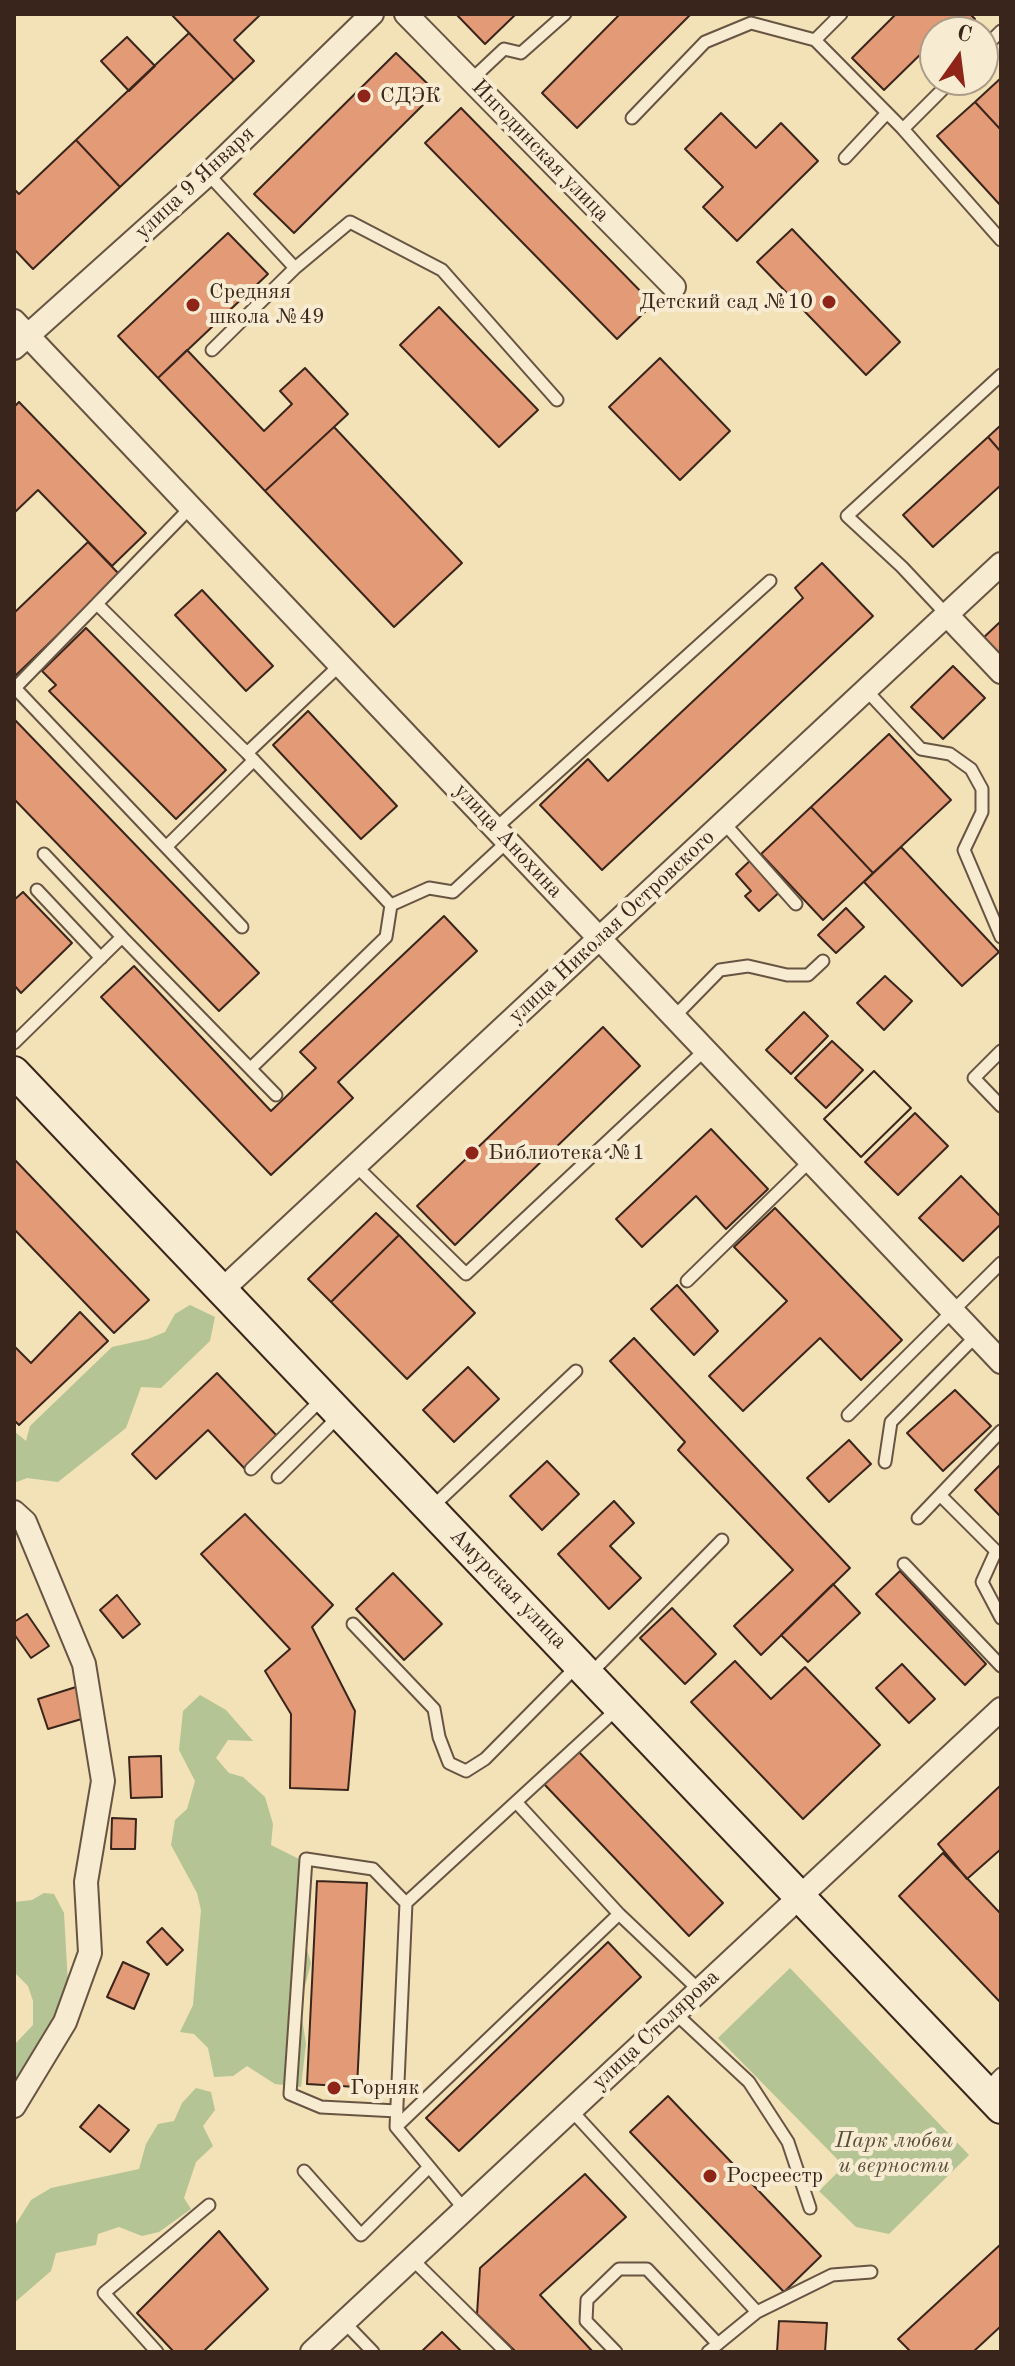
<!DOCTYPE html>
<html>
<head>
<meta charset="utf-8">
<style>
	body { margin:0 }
	#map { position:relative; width:1015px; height:2366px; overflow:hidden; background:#f3e1b8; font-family:"Old Standard TT",serif }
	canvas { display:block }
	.frame { position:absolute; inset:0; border:16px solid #3a251c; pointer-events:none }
	.north { position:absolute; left:919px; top:16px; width:80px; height:80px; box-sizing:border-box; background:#f7ecd1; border:2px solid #ab9c89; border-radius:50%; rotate:14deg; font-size:22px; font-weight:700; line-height:32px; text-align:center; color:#3a251c }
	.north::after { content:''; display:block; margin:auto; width:28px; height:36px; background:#8f2418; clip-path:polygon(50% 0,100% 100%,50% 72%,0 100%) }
</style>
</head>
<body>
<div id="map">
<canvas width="1015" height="2366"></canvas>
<div class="frame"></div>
<div class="north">С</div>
</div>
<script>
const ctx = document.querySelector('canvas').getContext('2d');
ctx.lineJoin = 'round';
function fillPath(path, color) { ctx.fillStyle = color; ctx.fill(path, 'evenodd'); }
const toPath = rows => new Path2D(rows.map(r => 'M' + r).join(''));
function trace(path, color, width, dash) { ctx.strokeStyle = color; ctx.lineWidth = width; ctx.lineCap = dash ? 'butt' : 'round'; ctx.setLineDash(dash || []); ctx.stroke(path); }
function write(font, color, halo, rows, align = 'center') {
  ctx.font = font + ' "Old Standard TT",serif'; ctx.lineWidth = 8; ctx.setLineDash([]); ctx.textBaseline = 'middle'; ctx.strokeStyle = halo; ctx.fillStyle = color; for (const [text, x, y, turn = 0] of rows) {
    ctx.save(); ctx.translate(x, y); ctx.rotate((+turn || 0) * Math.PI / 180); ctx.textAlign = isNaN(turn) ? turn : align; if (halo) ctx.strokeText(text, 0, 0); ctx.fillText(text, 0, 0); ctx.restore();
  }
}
fillPath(toPath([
	[190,1305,215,1317,210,1341,161,1388,141,1387,126,1428,58,1482,27,1478,14,1483,14,1431,26,1441,30,1426,112,1347,148,1339,165,1332,175,1314],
	[200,1695,226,1710,253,1741,228,1740,216,1758,229,1773,243,1777,265,1797,273,1824,271,1845,299,1859,303,1883,296,1911,311,1963,300,2005,306,2044,301,2087,275,2084,247,2066,233,2076,214,2077,208,2048,194,2034,180,2032,193,2005,201,1910,197,1893,171,1845,175,1820,187,1809,195,1781,179,1750,183,1711],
	[44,1893,54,1894,64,1913,68,1984,59,2022,14,2091,14,2045,33,2025,33,2001,28,1986,14,1972,14,1902,32,1900],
	[790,1968,969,2155,889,2234,856,2227,819,2191,844,2166,718,2038],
	[196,2088,211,2092,215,2110,203,2126,213,2146,196,2162,184,2198,191,2209,159,2232,142,2236,119,2227,98,2234,96,2245,56,2253,51,2271,14,2303,14,2227,31,2200,51,2188,139,2169,146,2144,158,2124,174,2121,182,2103]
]), '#b4c494');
const building = toPath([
	[171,14,261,14,234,40,254,61,234,80,171,14],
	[456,14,516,14,485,44,456,14],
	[620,14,691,14,577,128,542,93,620,14],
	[896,14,970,14,975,19,962,32,935,32,935,49,930,45,884,90,852,58,896,14],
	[189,33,234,80,120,187,76,140,189,33],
	[127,37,155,66,129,91,101,61,127,37],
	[396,53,436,92,294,233,254,194,396,53],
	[1001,78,1001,130,975,102,1001,78],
	[975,102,1001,130,1001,206,937,136,975,102],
	[461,108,653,304,617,339,425,143,461,108],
	[721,113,756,148,781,123,818,161,737,241,703,207,723,187,685,149,721,113],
	[76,140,120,187,33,269,14,249,14,189,19,194,76,140],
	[792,229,900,342,866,375,757,262,792,229],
	[228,233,268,274,158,378,118,336,228,233],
	[439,307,538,410,499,447,400,345,439,307],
	[187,350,264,431,292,404,280,391,305,368,348,414,265,491,158,378,187,350],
	[660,358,730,431,680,480,609,407,660,358],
	[19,402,146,533,112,566,38,490,14,513,14,407,19,402],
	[1001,425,1001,452,988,437,1001,425],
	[334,427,462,563,394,627,265,491,334,427],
	[988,437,1001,452,1001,485,933,547,903,515,988,437],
	[88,542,120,575,14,677,14,613,88,542],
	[822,563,873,616,602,870,540,805,588,759,608,781,803,598,795,588,822,563],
	[202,590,273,666,246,691,175,615,202,590],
	[1001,621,1001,662,980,641,1001,621],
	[86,628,226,770,176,819,49,691,56,685,42,671,86,628],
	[953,666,985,698,943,739,911,707,953,666],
	[308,711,397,806,361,839,273,745,308,711],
	[14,719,259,973,219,1011,14,799,14,719],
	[889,734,951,800,873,873,811,807,889,734],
	[811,807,873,873,823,920,761,854,811,807],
	[901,847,999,952,962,986,864,882,901,847],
	[756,855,785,887,759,911,745,896,751,891,736,874,756,855],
	[23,892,72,943,21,993,14,985,14,900,23,892],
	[846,908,864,927,836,953,818,935,846,908],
	[444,916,477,951,338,1082,353,1098,271,1175,101,997,134,966,271,1111,316,1068,300,1052,444,916],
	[885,976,912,1001,884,1030,857,1003,885,976],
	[804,1012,828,1036,791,1074,766,1050,804,1012],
	[603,1027,640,1066,455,1245,417,1206,603,1027],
	[832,1041,863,1070,826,1108,795,1078,832,1041],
	[874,1071,911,1108,861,1157,824,1119,874,1071],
	[874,1071,911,1108,861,1157,824,1119,874,1071],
	[915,1113,948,1146,898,1195,865,1162,915,1113],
	[711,1129,768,1189,726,1229,696,1196,642,1247,616,1219,711,1129],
	[14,1159,149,1300,114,1333,14,1229,14,1159],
	[961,1176,1001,1217,1001,1224,963,1261,919,1218,961,1176],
	[775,1208,902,1340,861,1380,820,1338,743,1411,709,1376,787,1301,734,1247,775,1208],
	[376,1213,399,1235,331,1302,308,1279,376,1213],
	[399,1235,475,1313,407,1379,331,1302,399,1235],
	[677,1285,718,1331,694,1355,651,1309,677,1285],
	[80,1312,108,1341,19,1425,14,1420,14,1346,31,1363,80,1312],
	[634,1338,850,1568,761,1655,734,1626,793,1570,678,1450,685,1442,610,1361,634,1338],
	[468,1367,499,1399,454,1442,423,1410,468,1367],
	[217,1373,279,1438,245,1469,208,1430,156,1479,132,1454,217,1373],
	[955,1390,991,1426,943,1471,907,1433,955,1390],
	[849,1440,871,1464,829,1502,807,1478,849,1440],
	[547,1461,579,1494,542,1530,510,1496,547,1461],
	[1001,1464,1001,1517,975,1490,1001,1464],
	[614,1501,634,1523,610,1546,641,1578,609,1609,558,1554,614,1501],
	[245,1514,333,1605,312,1627,355,1711,348,1790,290,1788,291,1714,265,1671,290,1649,201,1554,245,1514],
	[900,1571,986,1664,965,1685,876,1594,900,1571],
	[393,1573,442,1624,404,1660,356,1609,393,1573],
	[833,1584,860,1613,808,1662,781,1635,833,1584],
	[117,1595,140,1624,123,1638,100,1610,117,1595],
	[672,1608,716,1654,685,1684,640,1638,672,1608],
	[27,1614,49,1646,31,1658,14,1634,14,1622,27,1614],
	[735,1661,771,1699,805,1667,880,1745,803,1819,691,1702,735,1661],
	[902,1664,935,1699,909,1723,876,1688,902,1664],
	[76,1687,85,1718,48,1729,38,1699,76,1687],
	[578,1751,723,1903,689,1936,544,1784,578,1751],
	[161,1756,162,1797,131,1798,129,1757,161,1756],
	[1001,1785,1001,1849,967,1879,938,1844,1001,1785],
	[112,1818,136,1819,135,1849,111,1849,112,1818],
	[943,1853,1001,1914,1001,2003,899,1896,943,1853],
	[317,1881,367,1883,357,2087,307,2084,317,1881],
	[162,1928,183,1950,167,1965,147,1942,162,1928],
	[608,1942,641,1977,459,2151,426,2118,608,1942],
	[123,1962,149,1974,134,2009,107,1997,123,1962],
	[668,2096,821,2256,784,2292,630,2132,668,2096],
	[99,2105,129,2130,110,2152,80,2127,99,2105],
	[585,2174,626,2217,540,2295,593,2352,516,2352,477,2314,480,2268,585,2174],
	[219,2231,268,2289,203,2352,174,2352,137,2313,219,2231],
	[1001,2244,1001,2326,973,2352,911,2352,898,2339,1001,2244],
	[779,2321,827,2323,825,2352,777,2352,779,2321],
	[442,2332,462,2352,421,2352,442,2332]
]);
fillPath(building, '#e39a76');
trace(building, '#3a251c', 2);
const lane = toPath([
	[815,40,903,129],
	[983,49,1001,31],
	[471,80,504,49,521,53,565,14],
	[952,80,903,129,1001,240],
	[632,118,705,42,751,23,815,40,841,14],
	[845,158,887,113],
	[208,174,295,268,350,222,442,270,557,400],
	[212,350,295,268],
	[191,507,15,688,242,927],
	[97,604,247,753],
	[947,615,902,567,847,516,1001,375],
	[341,664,247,753,391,905],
	[866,690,921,749,950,754,971,769,982,789,982,812,964,850,1001,937],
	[724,823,796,904],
	[496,828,770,581],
	[166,847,254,760],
	[44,854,122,937],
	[37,890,101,958],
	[674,1017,720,970,748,966,787,975,808,975,823,961],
	[14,1043,122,937,276,1095],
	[1001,1051,974,1078,1001,1106],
	[252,1067,386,937,391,905,429,888,453,892,508,841],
	[357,1167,466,1274,705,1050],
	[687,1281,811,1160],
	[848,1415,1001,1263],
	[1001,1431,940,1495,996,1551,982,1582,1001,1618],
	[885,1462,891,1422,976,1336],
	[251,1469,323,1398],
	[278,1477,340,1415],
	[431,1508,576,1371],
	[918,1518,940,1495],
	[904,1564,1001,1666],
	[353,1624,434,1709,439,1737,449,1763,466,1771,485,1759,576,1667],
	[590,1674,722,1540],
	[516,1802,619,1914,699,1990],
	[675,2013,749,2082,788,2142,810,2208],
	[984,2091,1001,2074],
	[571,2110,757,2312],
	[397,2111,321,2107,290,2094,306,1859,373,1869,406,1903],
	[396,2127,406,1903,617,1709],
	[304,2171,361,2235,429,2167],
	[465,2210,396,2127,619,1914],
	[412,2259,506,2352],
	[344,2322,373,2352],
	[157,2352,104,2293,209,2205],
	[616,2352,586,2321,587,2300,619,2269,647,2269,718,2344],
	[708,2352,757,2312,832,2275,871,2272]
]);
const street = toPath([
	[406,14,674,287],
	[14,321,1001,1362],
	[14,348,208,174,372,14],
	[947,615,1001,672],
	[223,1289,1001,564],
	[14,1512,25,1522,84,1664,103,1781,86,1882,90,1953,65,2022,14,2106],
	[312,2352,1001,1709]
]);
const secondary = toPath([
	[14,1072,1001,2108]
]);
trace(lane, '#685443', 15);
trace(street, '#685443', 26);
trace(secondary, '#3a251c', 34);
trace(lane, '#f7ecd1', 11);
trace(street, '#f7ecd1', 22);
trace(secondary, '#f7ecd1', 30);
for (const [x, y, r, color] of [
	[364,96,8,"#8f2418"],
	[829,302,8,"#8f2418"],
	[193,305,8,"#8f2418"],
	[472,1153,8,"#8f2418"],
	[334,2088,8,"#8f2418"],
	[710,2176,8,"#8f2418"]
]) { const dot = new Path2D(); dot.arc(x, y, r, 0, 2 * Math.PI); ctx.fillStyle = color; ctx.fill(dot); trace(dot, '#f7ecd1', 3); }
write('22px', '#3a251c', '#f7ecd1', [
	["СДЭК",380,96],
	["Средняя",209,292],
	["школа №49",209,317],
	["Детский сад №10",813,302,"right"],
	["Библиотека №1",488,1153],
	["Горняк",350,2088],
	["Росреестр",726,2176]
], 'left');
write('22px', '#3a251c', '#f7ecd1', [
	["Ингодинская улица",540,151,46],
	["улица 9 Января",195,183,-43],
	["улица Анохина",508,841,47],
	["улица Николая Островского",612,927,-43],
	["Амурская улица",508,1589,46],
	["улица Столярова",656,2030,-43]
]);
write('italic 22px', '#584d3a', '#f7ecd1', [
	["Парк любви",894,2141],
	["и верности",894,2166]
]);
</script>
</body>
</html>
